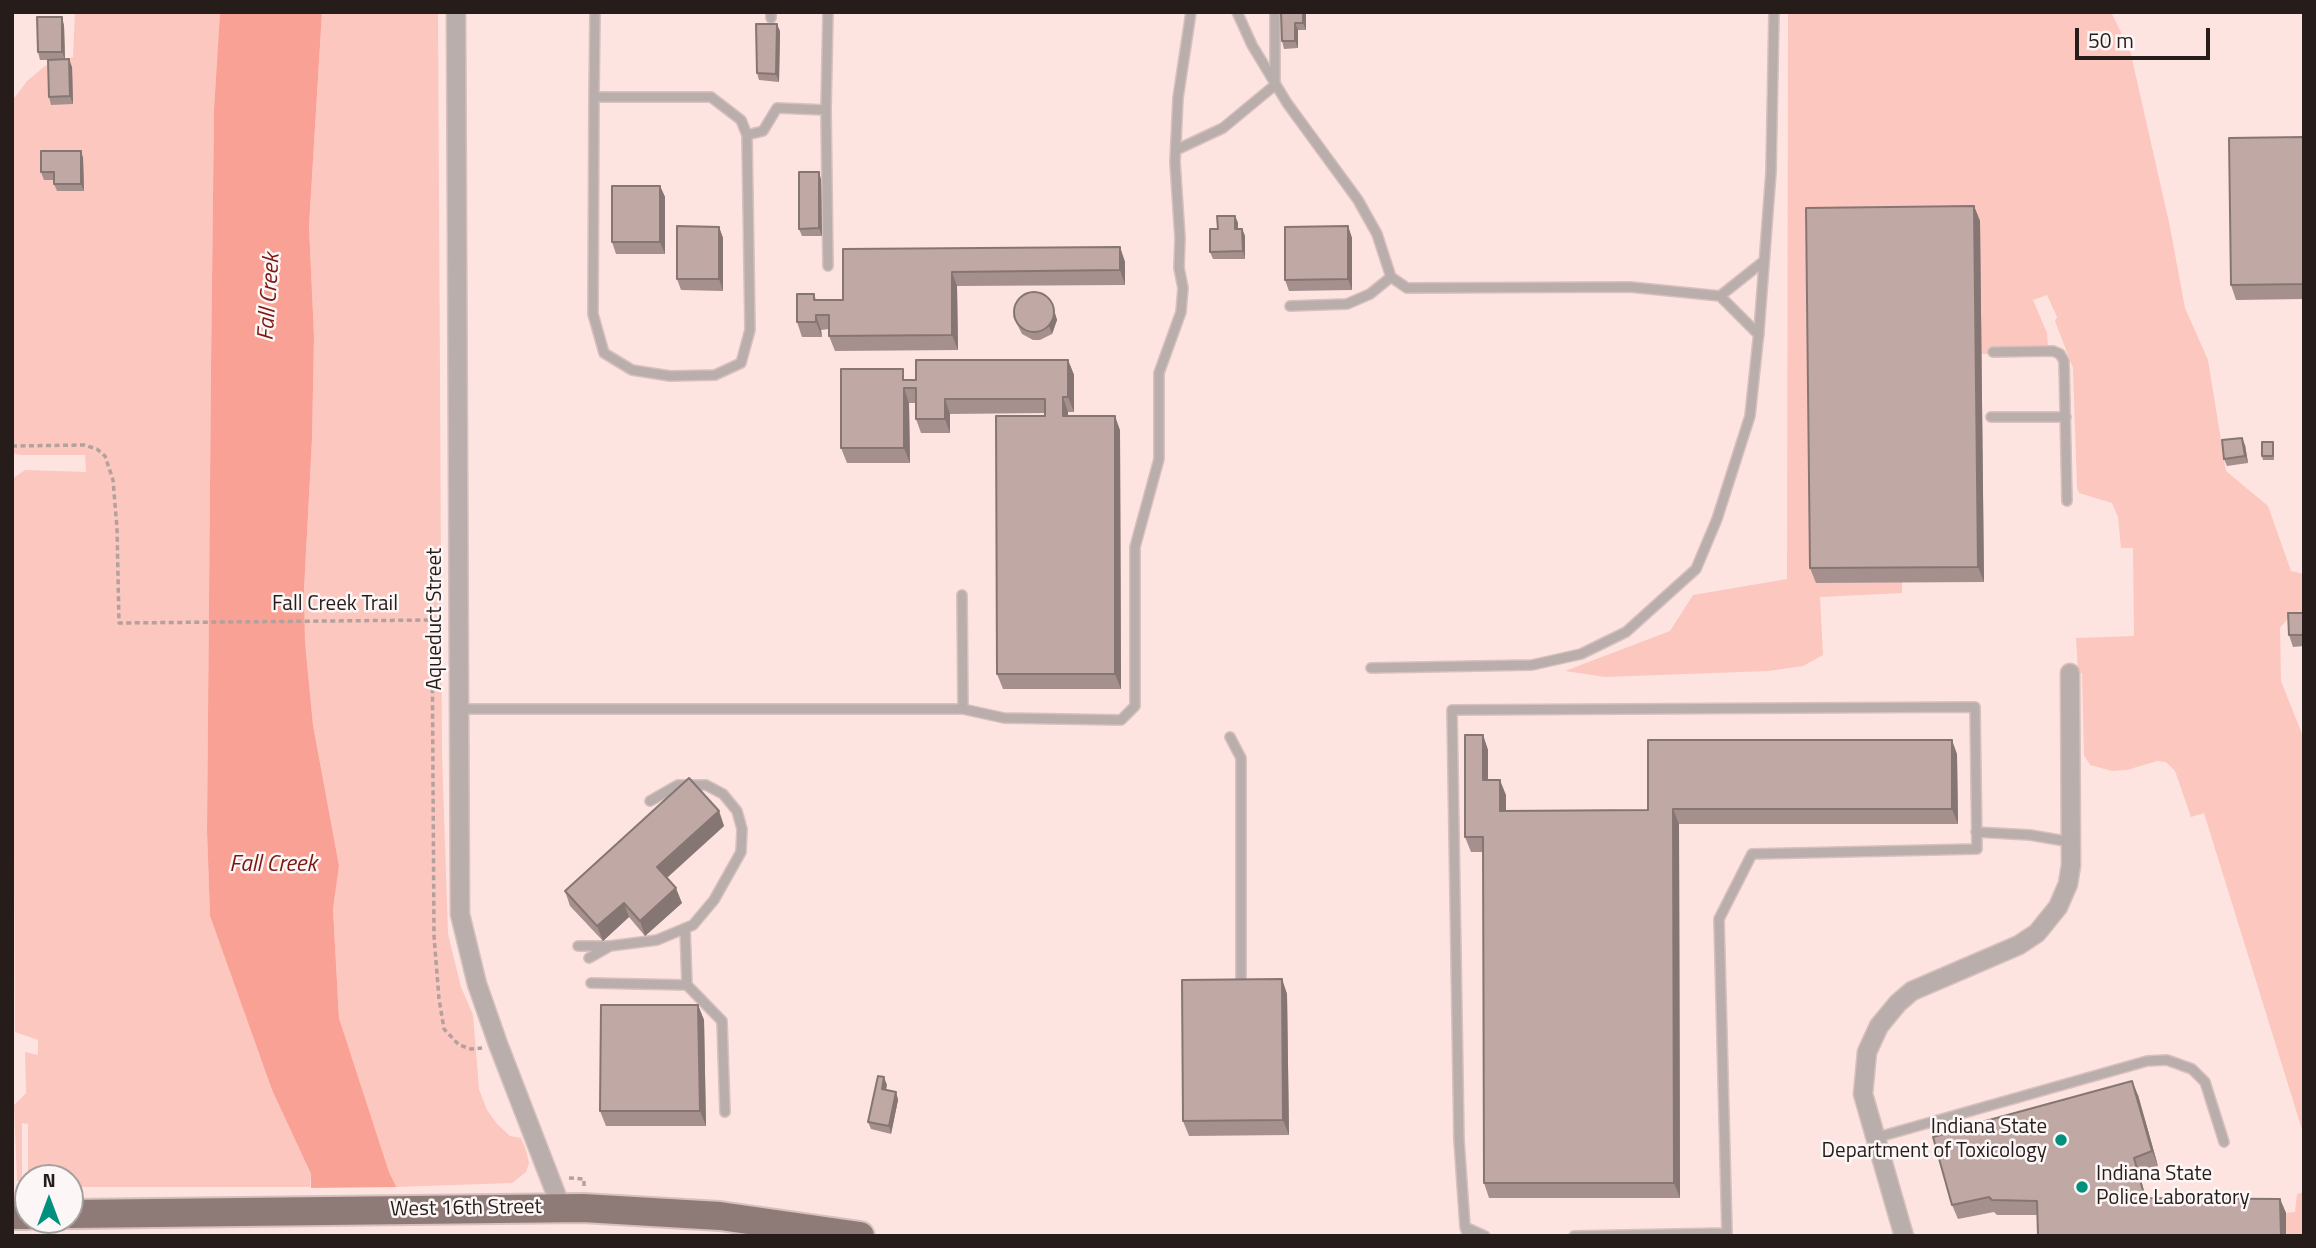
<!DOCTYPE html>
<html>
<head>
<meta charset="utf-8">
<style>
	body { margin:0 }
	#map { position:relative; width:2316px; height:1248px; overflow:hidden; background:#fee4e0; font-family:"Titillium Web",sans-serif }
	canvas { display:block }
	.frame { position:absolute; inset:0; border:14px solid #261d1b; pointer-events:none }
	.north { position:absolute; left:14px; top:1164px; width:70px; height:70px; box-sizing:border-box; background:#fcf7f6; border:2px solid #a6a09e; border-radius:50%; rotate:0deg; font-size:19px; font-weight:700; line-height:28px; text-align:center; color:#261d1b }
	.north::after { content:''; display:block; margin:auto; width:24px; height:32px; background:#00917e; clip-path:polygon(50% 0,100% 100%,50% 72%,0 100%) }
	.scale { position:absolute; left:2075px; top:28px; width:135px; height:32px; box-sizing:border-box; border:4px solid #261d1b; border-top:0; padding-left:9px; font-size:21px; line-height:24px; white-space:nowrap; color:#261d1b; -webkit-text-stroke:5px #fcf7f6; paint-order:stroke }
</style>
</head>
<body>
<div id="map">
<canvas width="2316" height="1248"></canvas>
<div class="frame"></div>
<div class="north">N</div>
<div class="scale">50 m</div>
</div>
<script>
const ctx = document.querySelector('canvas').getContext('2d');
ctx.lineJoin = 'round';
function fillPath(path, color) { ctx.fillStyle = color; ctx.fill(path, 'evenodd'); }
const toPath = rows => new Path2D(rows.map(r => 'M' + r).join(''));
function trace(path, color, width, dash) { ctx.strokeStyle = color; ctx.lineWidth = width; ctx.lineCap = dash ? 'butt' : 'round'; ctx.setLineDash(dash || []); ctx.stroke(path); }
function write(font, color, halo, rows, align = 'center') {
  ctx.font = font + ' "Titillium Web",sans-serif'; ctx.lineWidth = 5; ctx.setLineDash([]); ctx.textBaseline = 'middle'; ctx.strokeStyle = halo; ctx.fillStyle = color; for (const [text, x, y, turn = 0] of rows) {
    ctx.save(); ctx.translate(x, y); ctx.rotate((+turn || 0) * Math.PI / 180); ctx.textAlign = isNaN(turn) ? turn : align; if (halo) ctx.strokeText(text, 0, 0); ctx.fillText(text, 0, 0); ctx.restore();
  }
}
fillPath(toPath([
	[75,12,220,12,214,109,211,365,207,831,210,916,272,1090,311,1174,310,1187,70,1187,70,1178,28,1178,28,1124,22,1123,22,1182,17,1181,14,1105,26,1093,25,1052,38,1055,38,1040,15,1032,12,479,25,470,86,472,85,455,21,455,15,454,12,450,12,101,27,81,45,66,73,57],
	[322,12,438,12,442,754,448,934,461,987,473,1015,479,1089,487,1110,497,1124,510,1136,521,1138,526,1150,529,1163,526,1172,512,1183,396,1187,389,1172,339,1018,333,909,339,866,313,725,305,642,304,590,312,439,314,336,309,226],
	[1788,12,2111,12,2130,50,2170,227,2185,308,2208,360,2226,471,2268,506,2291,571,2304,574,2304,618,2289,617,2280,628,2281,681,2304,739,2304,1136,2204,813,2191,817,2175,771,2166,762,2157,761,2127,770,2112,771,2090,765,2084,755,2082,673,2078,672,2076,638,2134,636,2133,548,2121,548,2118,517,2112,503,2079,493,2077,488,2073,368,2055,321,2057,317,2047,295,2033,300,2047,333,2048,348,2035,354,1981,354,1979,221,1816,583,1902,582,1902,593,1820,597,1823,655,1803,666,1768,671,1605,677,1565,671,1670,631,1693,595,1787,579],
	[2304,1192,2304,1236,2286,1236,2286,1213,2295,1212,2297,1194]
]), '#fbc7bf');
fillPath(toPath([
	[220,12,322,12,309,226,314,336,312,439,304,590,305,642,313,725,339,866,333,909,339,1018,389,1172,420,1236,311,1236,311,1174,272,1090,210,916,207,831,211,365,214,109]
]), '#f9a194');
fillPath(toPath([
	[400,1187,423,1234,307,1236,306,1188]
]), '#fee4e0');
const service = toPath([
	[771,12,771,18],
	[1237,12,1252,45,1287,103,1358,200,1377,234,1391,277],
	[594,97,711,97,741,120,747,135,750,330,741,363,715,375,670,376,632,370,604,353,593,314,594,97],
	[594,97,595,12],
	[747,135,763,131,777,108,826,110],
	[1176,150,1223,128,1275,85,1275,12],
	[828,266,826,110,828,12],
	[1290,306,1347,304,1370,294,1391,277,1407,288,1630,287,1720,296],
	[1759,335,1720,296,1764,261],
	[1993,352,2053,351,2060,354,2064,361,2067,501],
	[1991,417,2066,417],
	[1371,668,1532,665,1581,654,1626,632,1696,569,1717,519,1750,416,1759,331,1771,172,1774,12],
	[459,709,963,709,962,595],
	[963,709,1004,718,1121,720,1135,706,1135,547,1159,459,1159,373,1181,312,1183,288,1179,268,1180,238,1175,162,1178,98,1191,12],
	[1230,737,1241,758,1241,988],
	[1976,832,2030,835,2071,842],
	[578,946,609,946],
	[589,958,610,946,657,940,693,925,714,900,741,852,742,829,737,811,723,794,706,785,678,785,650,801],
	[591,983,687,985,685,928],
	[687,985,722,1021,725,1112],
	[1875,1138,2147,1061,2167,1060,2192,1069,2205,1082,2224,1142],
	[1465,1227,1485,1236],
	[1468,1236,1465,1227,1459,1140,1452,710,1975,707,1977,849,1752,854,1719,919,1727,1233,1574,1236]
]);
const minor = toPath([
	[456,12,460,914,477,984,498,1044,561,1207],
	[1904,1236,1863,1094,1867,1052,1879,1026,1898,1003,1912,991,2019,945,2037,933,2058,907,2068,884,2071,865,2070,673]
]);
const primary = toPath([
	[70,1214,583,1208,720,1216,860,1236],
	[12,1215,28,1215]
]);
trace(service, '#d7c0bd', 12);
trace(minor, '#d7c0bd', 21);
trace(primary, '#d7c0bd', 32);
trace(toPath([
	[12,446,84,445,97,449,105,456,113,480,117,528,119,623,432,620,434,936,439,999,444,1029,459,1045,471,1049,482,1048],
	[569,1178,584,1179,584,1188]
]), '#b4a09d', 3.5, [5, 3.5]);
trace(service, '#b9aeac', 9);
trace(minor, '#b9aeac', 18);
trace(primary, '#8e7a77', 28);
fillPath(toPath([
	[50,12,70,12,70,13,51,14],
	[1281,12,1306,12,1306,30,1298,30,1298,48,1284,49,1282,41],
	[64,25,65,59,72,67,73,104,51,105,49,97,48,60,40,60,38,52],
	[780,31,779,82,759,80,757,73],
	[2304,137,2304,299,2236,300,2231,285],
	[81,151,83,158,84,191,57,191,54,184,54,180,44,180,41,172],
	[821,179,822,236,802,236,799,229],
	[660,186,665,197,665,254,616,254,612,242],
	[1974,206,1980,221,1984,582,1816,583,1810,568],
	[1235,216,1238,223,1238,229,1242,229,1245,236,1245,259,1213,259,1210,252,1218,229],
	[1348,226,1352,238,1352,290,1289,291,1285,280],
	[719,227,723,238,723,291,681,290,677,279],
	[1120,247,1125,262,1125,285,957,286,958,350,835,351,829,336,829,329,821,330,822,337,802,337,797,322,814,294,816,300,843,300,843,249],
	[1050,300,1057,320,1052,334,1040,340,1033,340,1022,334,1013,316],
	[1068,360,1074,375,1074,412,1068,412,1068,416,1120,430,1121,689,1003,689,997,674,1045,413,950,414,950,433,921,433,916,419,916,403,909,403,910,463,847,463,841,448,907,380,916,380],
	[2245,445,2248,463,2227,466,2224,459],
	[2274,446,2274,460,2263,460,2262,456],
	[2304,613,2304,646,2293,647,2289,635],
	[1483,735,1488,750,1488,780,1506,795,1506,811,1648,810,1957,754,1958,824,1679,824,1680,1198,1489,1198,1484,1183,1483,852,1471,852,1465,837],
	[719,811,724,826,667,878,682,903,645,936,629,917,603,941,570,906,565,891],
	[1282,979,1287,994,1289,1135,1189,1136,1183,1121],
	[698,1005,704,1020,706,1126,606,1126,600,1111],
	[887,1085,886,1090,896,1092,898,1100,891,1134,871,1129,868,1122],
	[2138,1095,2158,1166,2139,1173,2146,1198,2280,1199,2286,1213,2038,1215,1997,1215,1994,1212,1958,1219,1952,1205]
]), '#a5908d');
fillPath(toPath([
	[1303,12,1306,12,1306,30,1303,23],
	[62,17,64,25,65,60,62,52],
	[1295,23,1298,30,1298,48,1295,41],
	[777,24,780,31,779,82,776,74],
	[69,59,72,67,73,104,70,96],
	[81,151,83,158,84,191,81,184],
	[819,172,821,179,822,236,819,228],
	[660,186,665,197,665,254,660,242],
	[1974,206,1980,221,1984,582,1978,567],
	[1235,216,1238,223,1238,236,1235,229],
	[1348,226,1352,238,1352,290,1348,279],
	[719,227,723,238,723,291,719,279],
	[1242,229,1245,236,1245,259,1243,251],
	[1120,247,1125,262,1125,285,1120,270],
	[952,272,957,286,958,350,952,335],
	[1055,313,1057,320,1052,334,1049,326],
	[816,315,821,330,822,337,816,322],
	[1068,360,1074,375,1074,412,1068,397],
	[904,388,909,403,910,463,904,448],
	[1063,397,1068,412,1068,431,1063,416],
	[945,399,950,414,950,433,945,419],
	[1115,416,1120,430,1121,689,1115,674],
	[2242,438,2245,445,2248,463,2245,456],
	[1483,735,1488,750,1488,795,1483,780],
	[1952,740,1957,754,1958,824,1952,809],
	[1500,780,1506,795,1506,826,1500,811],
	[1673,809,1679,824,1680,1198,1674,1183],
	[719,811,724,826,662,882,657,867],
	[676,888,682,903,645,936,640,921],
	[624,903,629,917,603,941,597,926],
	[1282,979,1287,994,1289,1135,1283,1120],
	[698,1005,704,1020,706,1126,700,1111],
	[884,1077,887,1085,884,1097,882,1089],
	[2132,1081,2138,1095,2158,1166,2152,1151],
	[896,1092,898,1100,891,1134,889,1126],
	[2280,1199,2286,1213,2286,1236,2281,1236]
]), '#867673');
const building = toPath([
	[1281,12,1303,12,1303,23,1295,23,1295,41,1282,41,1281,12],
	[37,17,62,17,62,52,38,52,37,17],
	[756,24,777,24,776,74,757,73,756,24],
	[69,59,70,96,49,97,48,60,69,59],
	[2304,137,2304,284,2231,285,2229,138,2304,137],
	[41,151,81,151,81,184,54,184,54,172,41,172,41,151],
	[799,172,819,172,819,228,799,229,799,172],
	[612,186,660,186,660,242,612,242,612,186],
	[1974,206,1978,567,1810,568,1806,208,1974,206],
	[1217,216,1235,216,1235,229,1242,229,1243,251,1210,252,1210,229,1218,229,1217,216],
	[677,226,719,227,719,279,677,279,677,226],
	[1348,226,1348,279,1285,280,1285,227,1348,226],
	[1120,247,1120,270,952,272,952,335,829,336,829,315,816,315,816,322,797,322,797,294,814,294,814,300,843,300,843,249,1120,247],
	'1014 312a20 20 0 1 1 40 0a20 20 0 1 1-40 0Z',
	[916,360,1068,360,1068,397,1063,397,1063,416,1115,416,1115,674,997,674,996,416,1045,416,1045,399,945,399,945,419,916,419,916,388,904,388,904,448,841,448,841,369,903,369,903,380,916,380,916,360],
	[2242,438,2245,456,2224,459,2222,440,2242,438],
	[2262,442,2273,442,2273,456,2262,456,2262,442],
	[2288,613,2304,613,2304,635,2289,635,2288,613],
	[1465,735,1483,735,1483,780,1500,780,1500,811,1648,810,1648,740,1952,740,1952,809,1673,809,1674,1183,1484,1183,1483,837,1465,837,1465,735],
	[689,778,719,811,657,867,676,888,640,921,624,903,597,926,565,891,689,778],
	[1282,979,1283,1120,1183,1121,1182,980,1282,979],
	[601,1005,698,1005,700,1111,600,1111,601,1005],
	[878,1076,884,1077,882,1089,896,1092,889,1126,868,1122,878,1076],
	[2132,1081,2152,1151,2134,1158,2145,1198,2280,1199,2281,1236,2038,1236,2037,1201,1992,1200,1989,1197,1952,1205,1933,1137,1968,1128,1967,1126,2132,1081]
]);
fillPath(building, '#c0a8a4');
trace(building, '#867673', 2);
for (const [x, y, r, color] of [
	[2061,1140,7,"#00917e"],
	[2082,1187,7,"#00917e"]
]) { const dot = new Path2D(); dot.arc(x, y, r, 0, 2 * Math.PI); ctx.fillStyle = color; ctx.fill(dot); trace(dot, '#fcf7f6', 2.5); }
write('21px', '#261d1b', '#fcf7f6', [
	["Fall Creek Trail",335,605],
	["Aqueduct Street",436,619,-90],
	["West 16th Street",466,1209,-1]
]);
write('21px', '#261d1b', '#fcf7f6', [
	["Indiana State",2047,1128],
	["Department of Toxicology",2047,1152],
	["Indiana State",2096,1175,"left"],
	["Police Laboratory",2096,1199,"left"]
], 'right');
write('italic 23px', '#7c1610', '#fcf7f6', [
	["Fall Creek",270,297,-86],
	["Fall Creek",273,865]
]);
</script>
</body>
</html>
